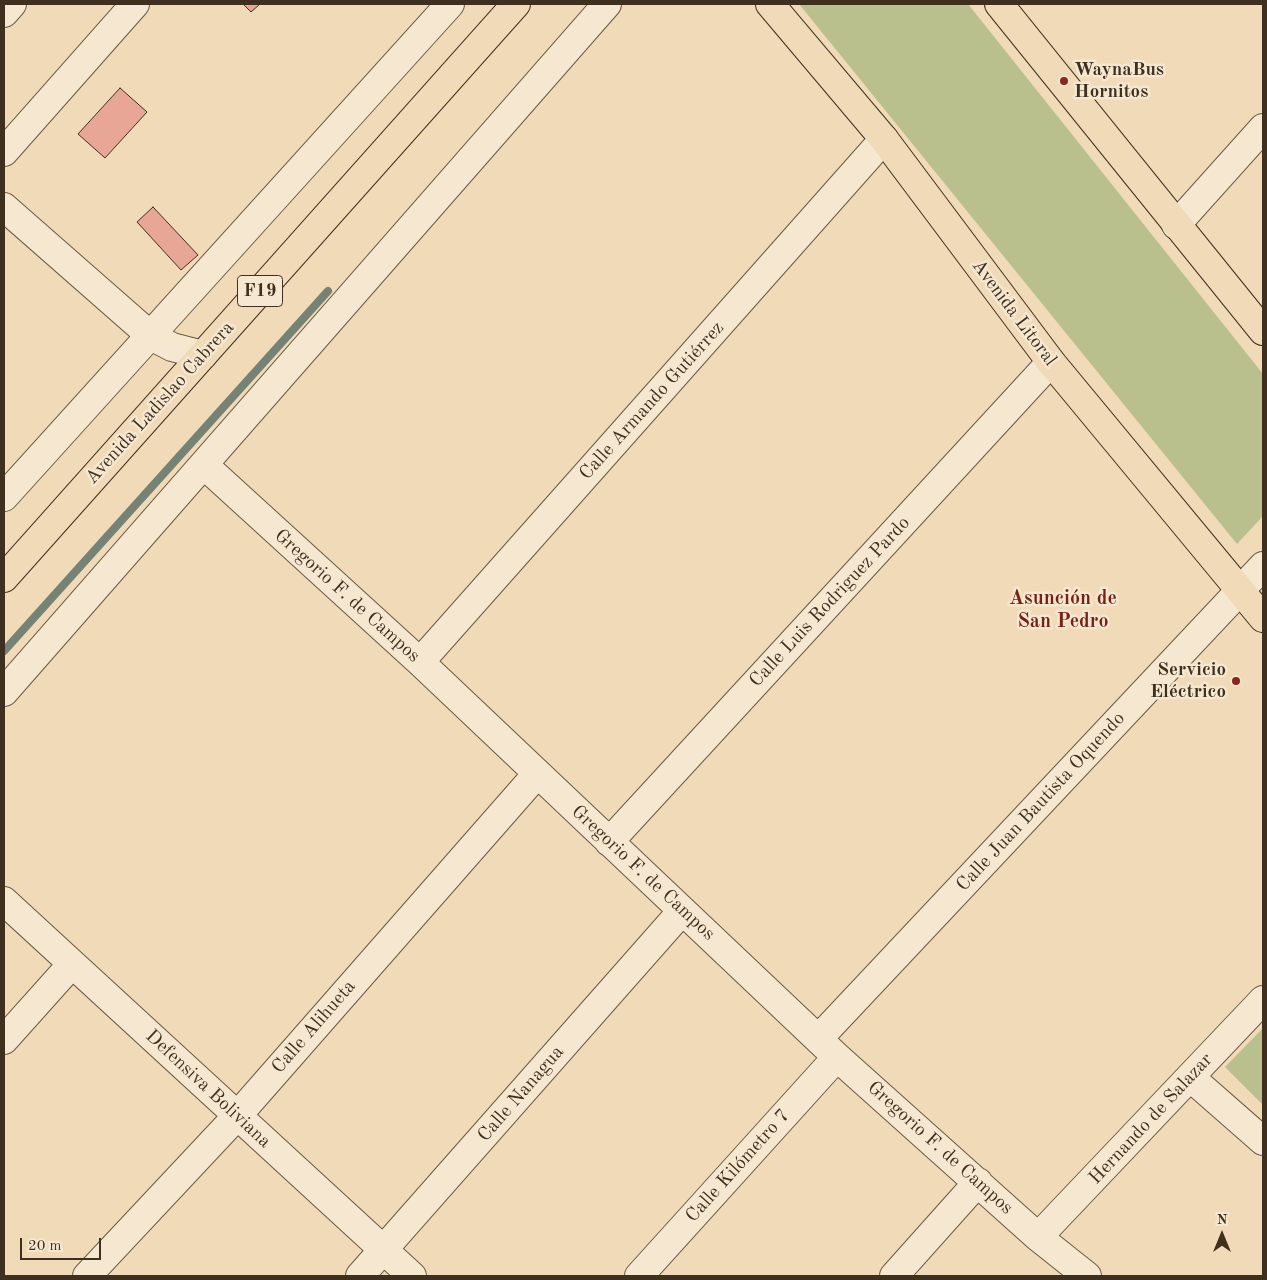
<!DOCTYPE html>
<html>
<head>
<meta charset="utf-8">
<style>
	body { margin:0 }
	#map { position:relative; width:1267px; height:1280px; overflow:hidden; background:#f0dab7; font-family:"Old Standard TT",serif }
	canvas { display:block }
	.frame { position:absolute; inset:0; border:5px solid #3e2f1f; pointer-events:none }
	.north { position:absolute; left:1197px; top:1210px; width:50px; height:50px; -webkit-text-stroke:4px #f5e7d0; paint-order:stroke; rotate:0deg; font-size:14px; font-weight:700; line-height:20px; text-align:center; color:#3e2f1f }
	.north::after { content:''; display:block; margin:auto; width:18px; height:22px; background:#3e2f1f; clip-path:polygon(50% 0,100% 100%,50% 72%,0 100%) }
	.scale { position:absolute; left:20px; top:1238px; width:81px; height:22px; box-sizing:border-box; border:2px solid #3e2f1f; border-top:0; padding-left:6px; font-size:15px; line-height:18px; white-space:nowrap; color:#3e2f1f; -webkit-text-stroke:4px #f5e7d0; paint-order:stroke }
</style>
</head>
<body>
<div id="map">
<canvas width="1267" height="1280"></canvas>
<div class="frame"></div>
<div class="north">N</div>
<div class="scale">20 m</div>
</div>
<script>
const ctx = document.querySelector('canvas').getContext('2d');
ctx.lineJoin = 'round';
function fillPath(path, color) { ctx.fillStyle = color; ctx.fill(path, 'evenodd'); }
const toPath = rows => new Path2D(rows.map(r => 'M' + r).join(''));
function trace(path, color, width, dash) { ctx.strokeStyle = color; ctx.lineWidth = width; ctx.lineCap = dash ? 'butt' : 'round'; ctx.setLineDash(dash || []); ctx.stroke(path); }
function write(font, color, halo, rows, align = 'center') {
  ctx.font = font + ' "Old Standard TT",serif'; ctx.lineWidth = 5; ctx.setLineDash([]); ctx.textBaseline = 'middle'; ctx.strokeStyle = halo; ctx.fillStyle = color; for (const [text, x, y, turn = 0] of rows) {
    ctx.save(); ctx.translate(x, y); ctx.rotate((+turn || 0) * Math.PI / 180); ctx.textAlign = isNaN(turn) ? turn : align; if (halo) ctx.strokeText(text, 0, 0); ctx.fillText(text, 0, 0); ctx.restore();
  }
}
fillPath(toPath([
	[799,4,968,4,1263,374,1263,516,1237,544],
	[1263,1028,1263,1105,1225,1067]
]), '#b9c08e');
trace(toPath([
	[4,651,328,291]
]), '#758276', 8);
const building = toPath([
	[243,4,260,4,251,12,243,4],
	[120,88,147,112,105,158,78,134,120,88],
	[153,207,198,255,181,270,137,222,153,207]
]);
fillPath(building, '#e8a796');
trace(building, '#3e2f1f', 1);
const minor = toPath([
	[4,13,12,4],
	[4,152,135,4],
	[4,207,151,336,172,347,203,355],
	[1176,225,1263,128],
	[204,465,420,662,837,1057,1038,1237,1087,1276],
	[4,497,450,4],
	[420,662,884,139],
	[4,692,607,4],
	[609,842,1051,362],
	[4,901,412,1276],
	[819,1038,1263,566],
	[4,1040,72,964],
	[1190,1077,1263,1141],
	[1038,1237,1263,1000],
	[87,1276,237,1116,537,774],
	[360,1276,682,911],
	[639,1276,837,1057],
	[894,1276,978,1182]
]);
const major = toPath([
	[770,4,884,139,1051,362,1263,618],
	[999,4,1263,331]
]);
const highway = toPath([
	[4,578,516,4]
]);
trace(minor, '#6a5a45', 30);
trace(major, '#3e2f1f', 30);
trace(highway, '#3e2f1f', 30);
trace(minor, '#f5e7d0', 28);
trace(major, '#f0dab7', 28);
trace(highway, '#f0dab7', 28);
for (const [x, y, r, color] of [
	[1064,81,5,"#8f2418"],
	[1236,681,5,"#8f2418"]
]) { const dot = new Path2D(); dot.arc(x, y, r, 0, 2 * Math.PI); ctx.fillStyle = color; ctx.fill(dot); trace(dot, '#f5e7d0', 2); }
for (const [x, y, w] of [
	[260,291,45]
]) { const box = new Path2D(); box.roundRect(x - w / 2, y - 15.5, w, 31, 4); ctx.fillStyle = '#f5e7d0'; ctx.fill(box); trace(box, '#3e2f1f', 1); }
write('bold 18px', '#3e2f1f', null, [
	["F19",260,291]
]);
write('bold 19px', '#3e2f1f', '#f5e7d0', [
	["WaynaBus",1074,70],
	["Hornitos",1074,92],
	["Servicio",1226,670,"right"],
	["Eléctrico",1226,692,"right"]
], 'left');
write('19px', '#3e2f1f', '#f5e7d0', [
	["Avenida Litoral",1014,313,53],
	["Calle Armando Gutiérrez",652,401,-48],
	["Avenida Ladislao Cabrera",160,403,-48],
	["Gregorio F. de Campos",347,596,42],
	["Calle Luis Rodriguez Pardo",830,602,-47],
	["Calle Juan Bautista Oquendo",1041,802,-47],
	["Gregorio F. de Campos",643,873,43],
	["Calle Alihueta",314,1027,-49],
	["Defensiva Boliviana",208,1089,43],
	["Calle Nanagua",521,1094,-49],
	["Hernando de Salazar",1151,1119,-47],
	["Gregorio F. de Campos",940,1148,42],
	["Calle Kilómetro 7",738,1166,-48]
]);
write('bold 20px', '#7a1f14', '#f5e7d0', [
	["Asunción de",1063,599],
	["San Pedro",1063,622]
]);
</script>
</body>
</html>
